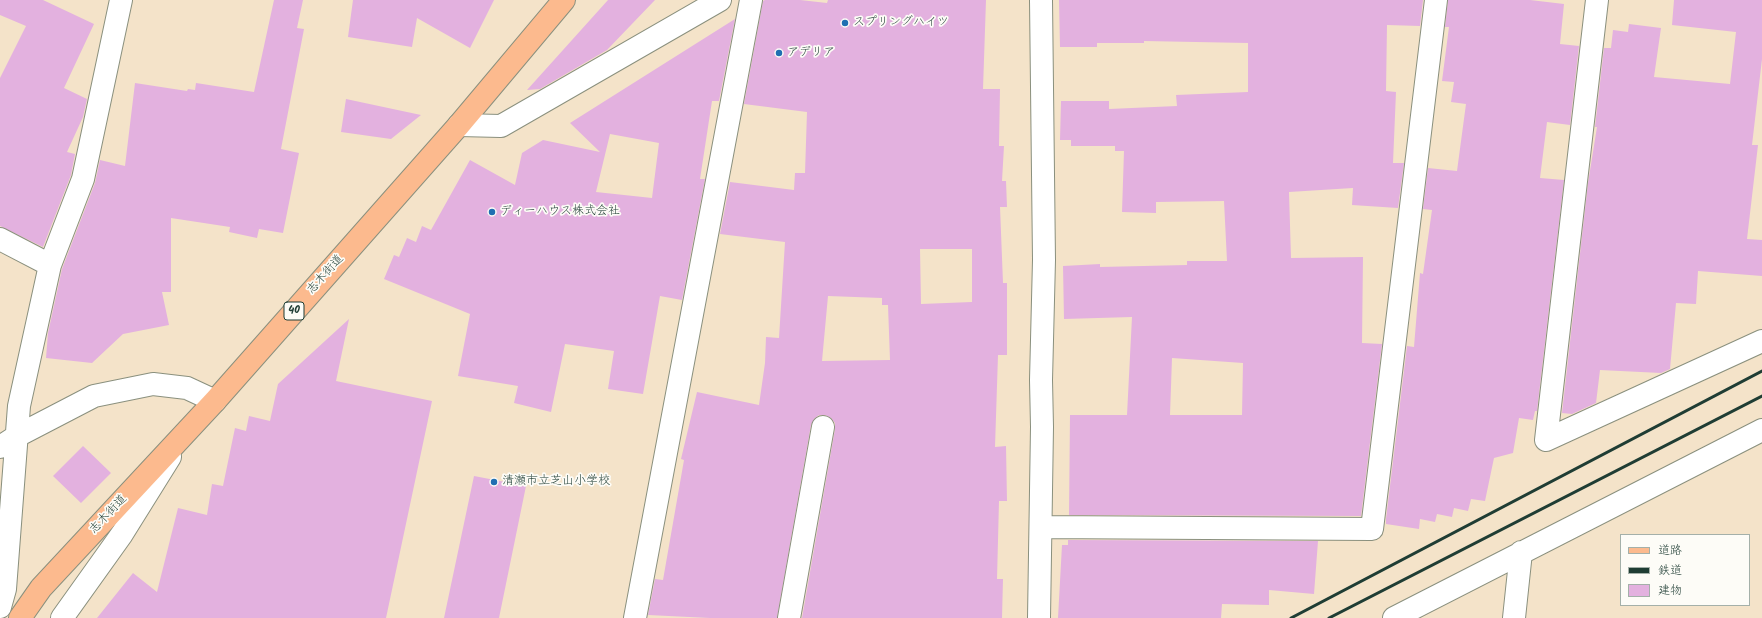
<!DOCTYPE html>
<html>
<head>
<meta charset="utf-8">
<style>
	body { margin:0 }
	#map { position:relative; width:1762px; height:618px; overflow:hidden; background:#f4e3c9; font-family:Kalam,"Klee One",sans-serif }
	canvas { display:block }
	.legend { position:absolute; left:1620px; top:534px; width:130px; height:72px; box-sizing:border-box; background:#fdfcf7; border:1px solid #a4b0a9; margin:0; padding:5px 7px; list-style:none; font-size:12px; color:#1f3d34 }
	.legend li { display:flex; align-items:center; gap:8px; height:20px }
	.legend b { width:20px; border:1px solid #a4b0a9 }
</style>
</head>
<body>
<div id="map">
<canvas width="1762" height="618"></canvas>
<ul class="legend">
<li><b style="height:5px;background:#fcba8e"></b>道路</li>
<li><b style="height:5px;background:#1f3d34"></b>鉄道</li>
<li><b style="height:11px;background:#e3b1df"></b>建物</li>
</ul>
</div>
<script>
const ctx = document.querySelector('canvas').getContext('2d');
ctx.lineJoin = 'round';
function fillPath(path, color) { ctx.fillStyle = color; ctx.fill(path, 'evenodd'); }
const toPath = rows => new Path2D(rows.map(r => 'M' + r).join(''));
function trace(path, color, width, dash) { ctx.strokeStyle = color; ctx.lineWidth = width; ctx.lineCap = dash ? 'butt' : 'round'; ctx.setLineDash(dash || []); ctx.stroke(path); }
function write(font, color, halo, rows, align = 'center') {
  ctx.font = font + ' Kalam,"Klee One",sans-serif'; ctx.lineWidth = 3.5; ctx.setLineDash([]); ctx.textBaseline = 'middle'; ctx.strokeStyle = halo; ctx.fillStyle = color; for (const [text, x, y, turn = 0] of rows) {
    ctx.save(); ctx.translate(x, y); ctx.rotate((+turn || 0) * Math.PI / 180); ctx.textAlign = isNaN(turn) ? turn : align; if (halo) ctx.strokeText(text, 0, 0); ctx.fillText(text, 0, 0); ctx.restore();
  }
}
fillPath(toPath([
	[0,0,43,0,94,24,64,88,87,99,83,117,67,152,75,154,71,175,43,247,0,226,0,78,26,26,0,15],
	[274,0,303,0,297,28,304,29,281,149,299,153,283,233,259,229,257,238,229,232,230,227,171,218,171,292,162,292,169,325,123,334,92,363,46,358,48,333,62,269,95,183,100,160,125,166,135,83,187,91,188,89,195,90,196,83,254,92],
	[353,0,494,0,470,48,417,18,412,47,348,37],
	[608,0,655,0,607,50,540,89,527,90],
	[765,0,800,0,827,3,828,0,986,0,983,89,1000,89,999,146,1004,146,1002,181,1006,181,1007,207,1000,207,1003,283,1007,283,1007,355,998,355,995,447,1006,446,1007,501,999,501,997,579,1003,579,1002,618,802,618,835,429,835,423,831,418,825,415,819,415,814,419,811,425,777,618,710,618,648,615,655,579,663,580,684,460,681,459,697,392,759,405,765,363,766,337,779,338,785,242,720,234,730,182,794,190,795,173,805,173,807,112,744,104,763,1],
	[920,249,972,249,972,302,921,304],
	[828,296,882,298,882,305,888,305,890,360,822,361],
	[1059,0,1423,0,1420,26,1387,25,1386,91,1396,92,1393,163,1404,163,1398,208,1352,205,1353,188,1289,192,1291,258,1363,257,1362,343,1382,344,1361,516,1069,515,1070,415,1127,415,1132,317,1064,319,1063,266,1100,264,1100,267,1187,265,1187,261,1227,261,1224,201,1156,202,1156,213,1122,212,1124,151,1115,151,1115,146,1071,146,1071,140,1060,140,1061,101,1109,101,1109,109,1177,106,1176,95,1248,92,1248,43,1144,41,1144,43,1097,43,1097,47,1060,47],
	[1172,358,1243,363,1242,415,1170,415],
	[1448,0,1530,0,1564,4,1560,44,1579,46,1570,125,1547,122,1540,178,1564,180,1537,411,1535,411,1533,420,1519,418,1513,453,1494,458,1485,501,1471,499,1468,511,1454,508,1452,517,1437,514,1435,522,1420,519,1419,529,1386,524,1386,519,1407,346,1414,347,1420,273,1423,274,1432,210,1423,209,1428,168,1457,171,1466,104,1451,102,1454,82,1442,81,1449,27,1445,27],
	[1674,0,1762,0,1762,59,1752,145,1758,145,1747,239,1762,240,1762,276,1698,271,1696,304,1676,303,1670,369,1661,373,1600,370,1596,403,1572,414,1562,413,1588,183,1597,127,1595,127,1604,48,1611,48,1613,30,1628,32,1629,24,1661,28,1654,77,1730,84,1736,32,1672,25],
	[735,19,719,101,712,101,700,179,705,179,682,300,660,296,643,394,608,389,614,351,565,344,551,412,514,403,518,386,458,376,470,314,384,279,394,255,399,257,407,238,416,242,422,226,431,230,470,160,515,185,522,153,543,140,600,152,570,123],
	[610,134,659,143,652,198,596,192],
	[346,99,421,115,391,139,341,132],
	[349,319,336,381,432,401,386,618,97,618,133,573,157,592,178,508,207,515,212,484,223,486,235,428,246,431,249,416,270,421,278,384],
	[83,446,111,473,81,503,53,476],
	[474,476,526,486,499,618,444,618],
	[1068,540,1318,541,1314,594,1269,590,1269,605,1222,604,1221,618,1058,618,1062,545,1068,545]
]), '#e3b1df');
const minor = toPath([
	[459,125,501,126,720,0],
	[0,239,50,265],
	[1546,440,1597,0],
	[1546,440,1762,341],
	[0,447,17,436,94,396,153,384,187,388,215,401],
	[1041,527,1372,529,1436,0],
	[0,607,5,589,19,406,50,265,83,179,121,0],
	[62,618,122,534,170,457],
	[635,618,751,0],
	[789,618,823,427],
	[1039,618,1042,427,1041,380,1044,260,1041,0],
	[1394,618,1762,430],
	[1514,618,1521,552]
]);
const major = toPath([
	[20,618,41,588,215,401,459,125,564,0]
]);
trace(minor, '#8a907e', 24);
trace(major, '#8a907e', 24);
trace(minor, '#fff', 22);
trace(major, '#fcba8e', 22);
trace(toPath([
	[1291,618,1762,371],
	[1329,618,1762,396]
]), '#1f3d34', 3);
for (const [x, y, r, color] of [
	[845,23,4,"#1f6fb2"],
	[779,53,4,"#1f6fb2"],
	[492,212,4,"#1f6fb2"],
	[494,482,4,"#1f6fb2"]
]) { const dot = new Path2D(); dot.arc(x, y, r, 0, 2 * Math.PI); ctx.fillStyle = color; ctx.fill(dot); trace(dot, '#fdfcf7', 1.5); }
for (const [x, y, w] of [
	[294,311,20]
]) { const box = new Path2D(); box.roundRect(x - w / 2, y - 9, w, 18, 3); ctx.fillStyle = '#fdfcf7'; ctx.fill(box); trace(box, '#1f3d34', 1); }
write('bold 11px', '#1f3d34', null, [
	["40",294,311]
]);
write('12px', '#1f3d34', '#fdfcf7', [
	["スプリングハイツ",853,23],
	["アデリア",787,53],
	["ディーハウス株式会社",500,212],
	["清瀬市立芝山小学校",502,482]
], 'left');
write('12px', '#1f3d34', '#fdfcf7', [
	["志木街道",326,275,-48],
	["志木街道",109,515,-47]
]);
</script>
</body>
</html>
